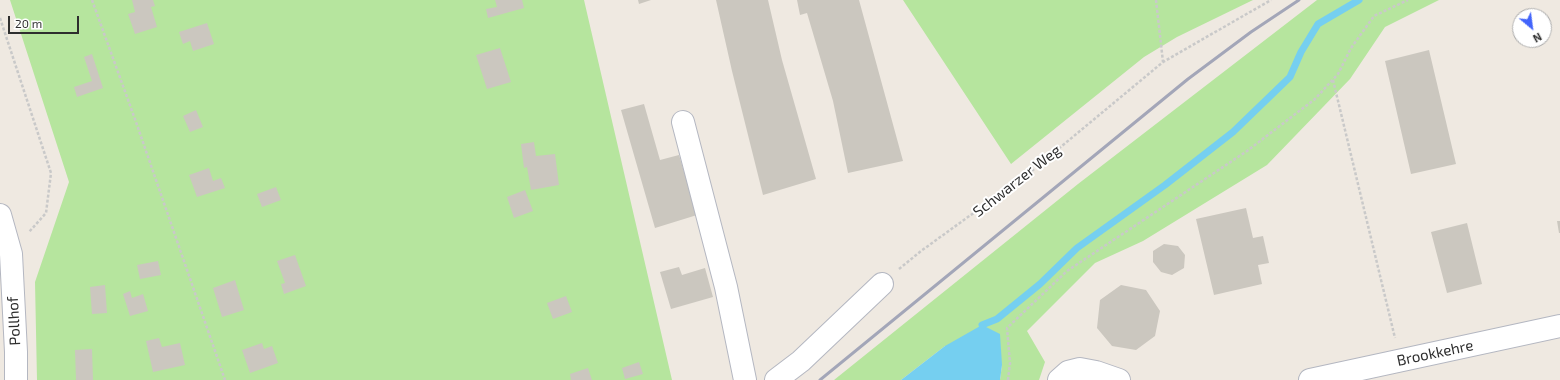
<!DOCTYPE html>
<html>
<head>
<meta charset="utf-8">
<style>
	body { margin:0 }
	#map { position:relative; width:1560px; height:380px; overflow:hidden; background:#efe9e1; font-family:"Exo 2",sans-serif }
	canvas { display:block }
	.north { position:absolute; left:1512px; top:8px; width:40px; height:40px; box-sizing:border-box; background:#fff; border:1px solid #ababab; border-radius:50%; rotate:151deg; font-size:11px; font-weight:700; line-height:16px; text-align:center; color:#2e2e2e }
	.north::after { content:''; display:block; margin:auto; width:14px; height:18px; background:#4264fb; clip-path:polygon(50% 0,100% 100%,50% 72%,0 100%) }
	.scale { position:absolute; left:8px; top:16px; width:71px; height:18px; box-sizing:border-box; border:2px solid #2e2e2e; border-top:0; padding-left:5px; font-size:12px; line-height:14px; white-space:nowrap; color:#2e2e2e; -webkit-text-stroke:3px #fff; paint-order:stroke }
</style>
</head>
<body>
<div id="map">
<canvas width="1560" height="380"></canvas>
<div class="north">N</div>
<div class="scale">20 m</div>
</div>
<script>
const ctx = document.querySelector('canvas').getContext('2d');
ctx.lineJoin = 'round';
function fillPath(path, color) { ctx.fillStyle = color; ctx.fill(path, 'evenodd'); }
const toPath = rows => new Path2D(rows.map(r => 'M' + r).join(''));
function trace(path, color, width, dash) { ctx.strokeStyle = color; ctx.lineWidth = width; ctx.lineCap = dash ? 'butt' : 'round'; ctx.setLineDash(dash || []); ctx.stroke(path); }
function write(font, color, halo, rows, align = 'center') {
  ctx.font = font + ' "Exo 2",sans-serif'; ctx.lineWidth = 4; ctx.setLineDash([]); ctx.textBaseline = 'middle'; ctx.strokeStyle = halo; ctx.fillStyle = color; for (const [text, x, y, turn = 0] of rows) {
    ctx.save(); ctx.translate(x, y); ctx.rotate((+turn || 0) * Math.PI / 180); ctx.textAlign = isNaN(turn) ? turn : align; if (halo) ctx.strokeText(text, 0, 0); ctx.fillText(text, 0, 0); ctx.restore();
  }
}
fillPath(toPath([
	[10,0,584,0,672,380,37,380,35,282,69,182],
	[903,0,1253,0,1177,37,1144,57,1011,164],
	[1317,0,1439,0,1385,27,1350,79,1267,165,1143,241,1095,263,1027,331,1045,362,1039,380,1000,380,1002,365,945,346,901,380,834,380,1078,184]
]), '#b6e59e');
fillPath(toPath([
	[982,325,1000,334,1002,365,1000,380,901,380,945,346]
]), '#75cff0');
trace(toPath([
	[982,325,997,319,1040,284,1077,248,1165,185,1233,132,1290,77,1301,52,1318,24,1359,0]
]), '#75cff0', 7);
fillPath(toPath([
	[132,0,153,0,155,6,151,7,157,27,135,34,128,14,135,12],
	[495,0,522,0,524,8,488,18,486,9,497,7],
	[638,0,651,0,639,4],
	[716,0,768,0,782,60,816,179,763,195,732,71],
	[797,0,859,0,903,161,848,173,833,101,807,13,800,15],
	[207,23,214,44,193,51,190,41,183,44,179,32],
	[500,48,511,82,487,89,476,55],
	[1429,50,1456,164,1411,174,1385,61],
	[92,54,103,88,77,97,74,87,92,81,84,57],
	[644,104,660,160,679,155,697,215,655,228,621,110],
	[196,110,203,127,190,132,183,116],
	[534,142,536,156,555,154,559,185,531,190,527,167,524,168,521,144],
	[209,168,213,181,221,178,225,188,197,197,189,175],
	[276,187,281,200,262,207,257,194],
	[525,190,533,211,514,218,507,197],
	[1246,208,1253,238,1263,236,1269,263,1258,265,1262,284,1214,295,1196,219],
	[1557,221,1560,221,1560,233,1559,233],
	[1467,223,1482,284,1447,293,1431,232],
	[1164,244,1178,246,1185,255,1184,268,1172,275,1161,272,1153,262,1153,251],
	[295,255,306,286,284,294,281,284,285,283,277,261],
	[158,261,161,275,140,279,137,265],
	[679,267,682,275,705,268,713,297,671,309,660,272],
	[235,280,244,310,222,317,213,288],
	[105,285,107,313,92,314,90,287],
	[1121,285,1146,290,1160,311,1155,336,1136,350,1112,346,1097,328,1100,300],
	[130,291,132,298,143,294,148,311,130,316,123,294],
	[566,296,572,312,553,319,547,303],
	[159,338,162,347,180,343,185,365,153,372,146,341],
	[262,343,264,349,272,346,278,363,250,373,242,350],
	[92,349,93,380,76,380,75,350],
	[639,362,643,374,625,379,622,368],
	[588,368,592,380,571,380,570,374]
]), '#cbc7bf');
const minor = toPath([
	[683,122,726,287,745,380],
	[0,215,11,254,16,352,16,380],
	[776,380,801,361,882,284],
	[1059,380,1068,372,1080,369,1096,372,1119,380],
	[1310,380,1560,326]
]);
trace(minor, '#b4b7c1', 24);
trace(toPath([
	[92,0,136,122,225,380],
	[1156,0,1163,62],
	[0,18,51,173,46,213,29,232],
	[1333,80,1395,338],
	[899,269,921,251,1033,170,1163,62,1271,0],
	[1008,380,1010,363,1007,328,1067,271,1247,151,1315,99,1338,74,1351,48,1374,16,1408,0]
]), '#c9c9c9', 2.5, [3, 2]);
trace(minor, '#fff', 22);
trace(toPath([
	[820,380,1188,79,1251,32,1299,0]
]), '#a3a6b8', 3);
write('15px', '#2e2e2e', '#fff', [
	["Schwarzer Weg",1017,181,-38],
	["Pollhof",14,321,-93],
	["Brookkehre",1435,353,-12]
]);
</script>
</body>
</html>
